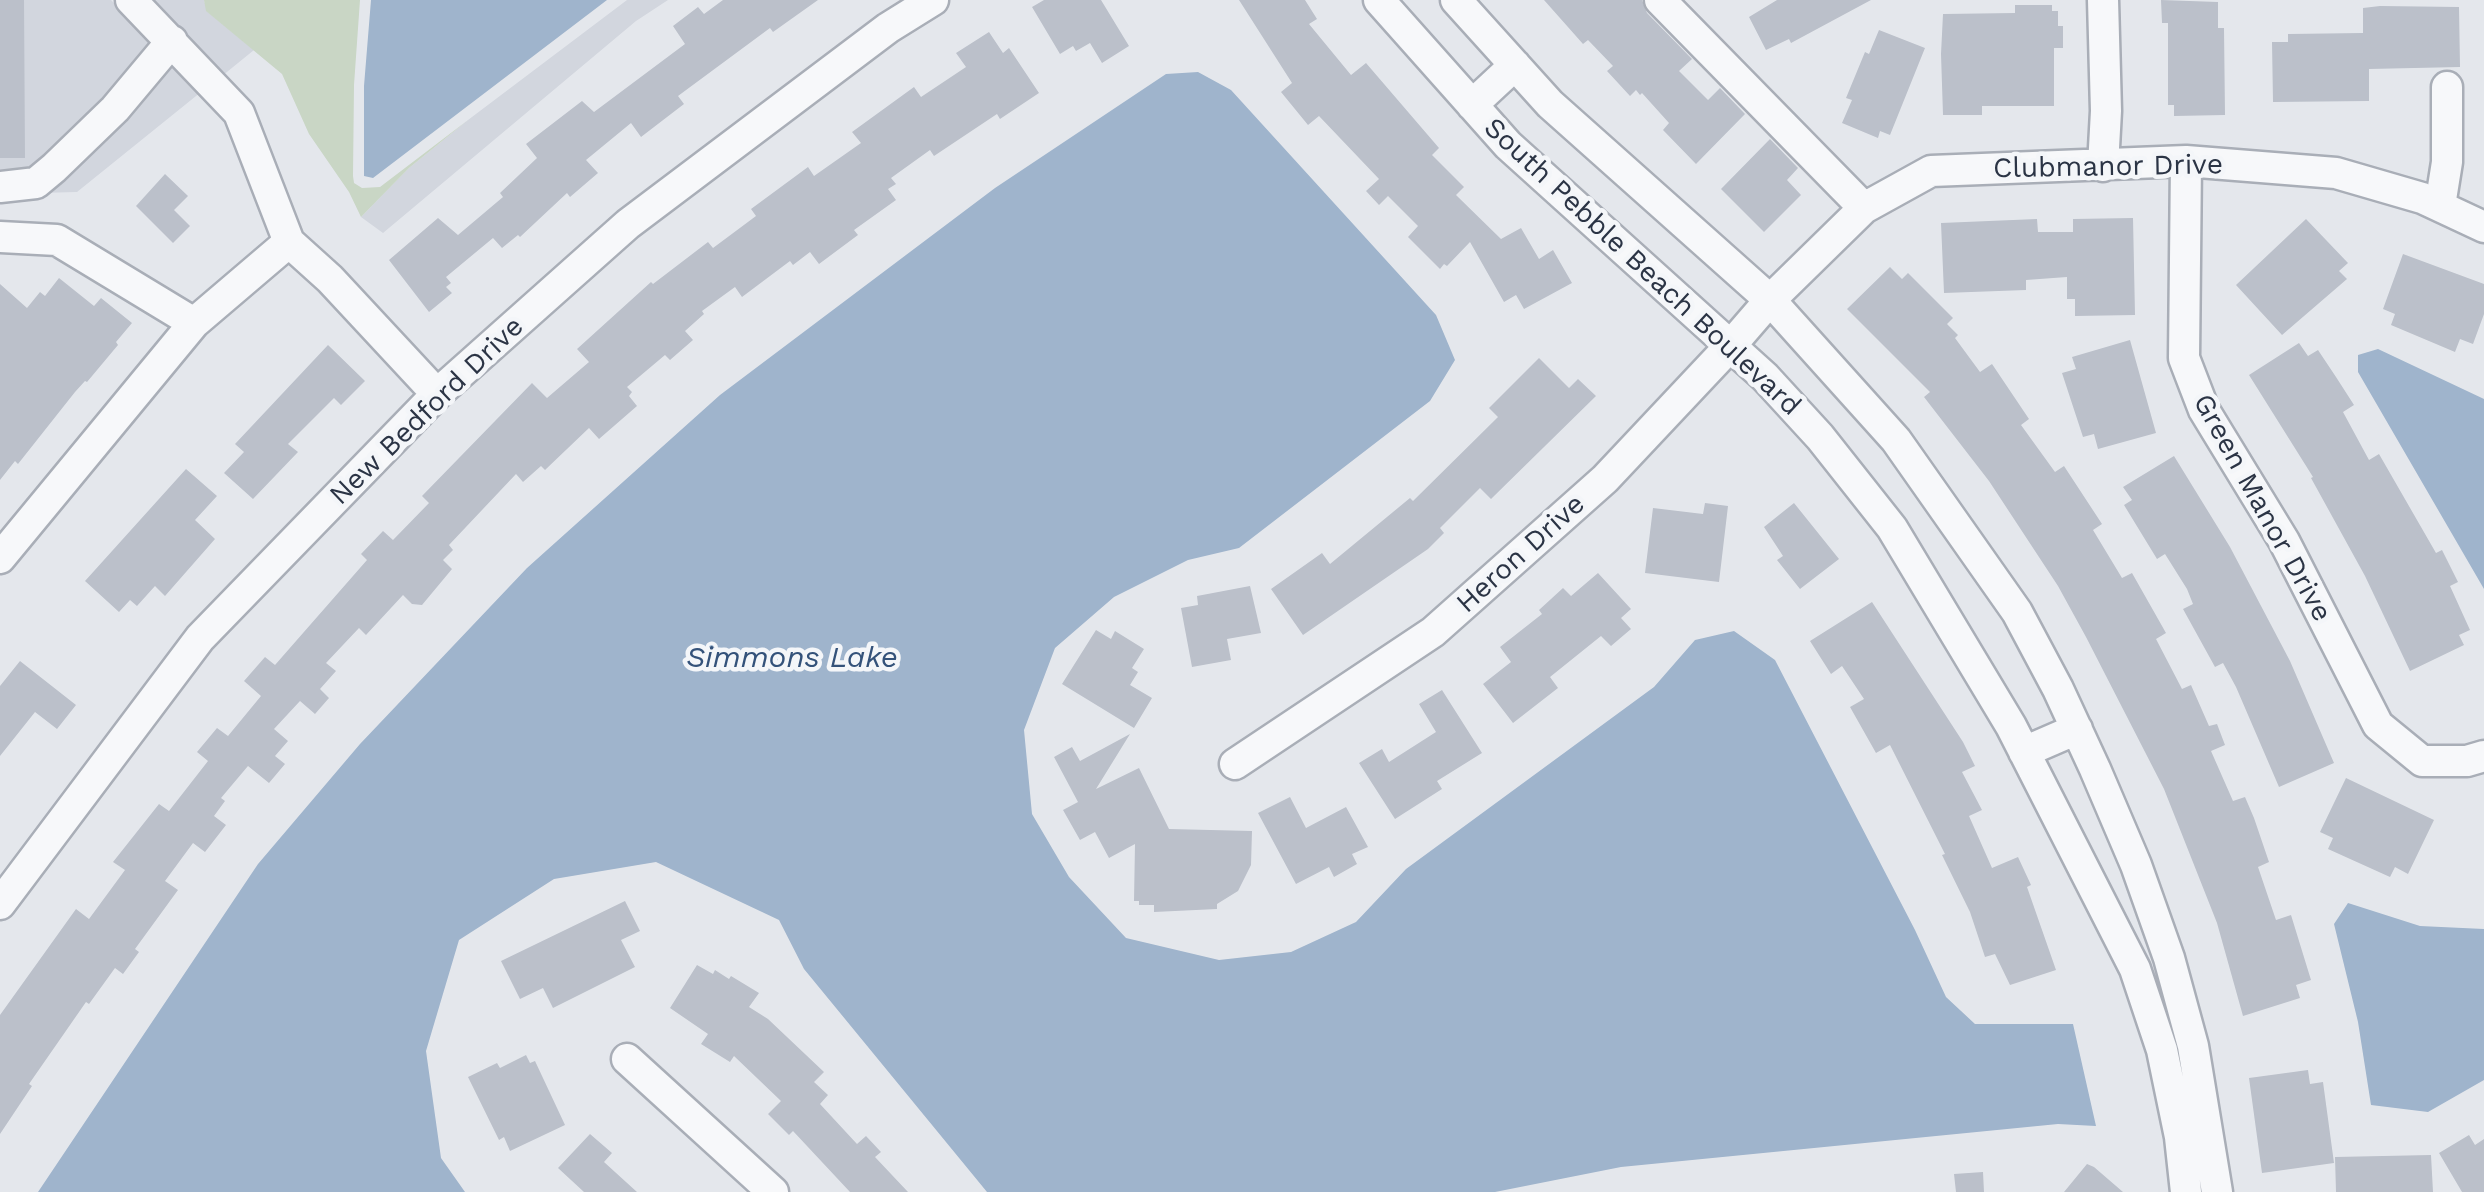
<!DOCTYPE html>
<html>
<head>
<meta charset="utf-8">
<style>
	body { margin:0 }
	canvas { display:block; background:#e4e7ec }
</style>
</head>
<body>
<canvas width="2484" height="1192"></canvas>
<script>
const ctx = document.querySelector('canvas').getContext('2d');
ctx.lineJoin = 'round';
function fillPath(path, color) { ctx.fillStyle = color; ctx.fill(path, 'evenodd'); }
const toPath = rows => new Path2D(rows.map(r => 'M' + r).join(''));
function trace(path, color, width, dash) { ctx.strokeStyle = color; ctx.lineWidth = width; ctx.lineCap = dash ? 'butt' : 'round'; ctx.setLineDash(dash || []); ctx.stroke(path); }
function write(font, color, halo, rows, align = 'center') {
  ctx.font = font + ' "Work Sans",sans-serif'; ctx.lineWidth = 9; ctx.setLineDash([]); ctx.textBaseline = 'middle'; ctx.strokeStyle = halo; ctx.fillStyle = color; for (const [text, x, y, turn = 0] of rows) {
    ctx.save(); ctx.translate(x, y); ctx.rotate((+turn || 0) * Math.PI / 180); ctx.textAlign = isNaN(turn) ? turn : align; if (halo) ctx.strokeText(text, 0, 0); ctx.fillText(text, 0, 0); ctx.restore();
  }
}
fillPath(toPath([
	[0,0,111,0,201,92,77,192,0,194],
	[150,0,204,0,207,11,254,50,222,76],
	[627,0,668,0,636,21,383,233,361,217,409,168,468,120]
]), '#d2d6de');
fillPath(toPath([
	[204,0,360,0,354,85,353,176,354,183,362,188,380,187,468,120,409,168,361,217,349,192,309,134,282,74,206,11]
]), '#c9d6c5');
fillPath(toPath([
	[371,0,607,0,373,178,364,176,364,86],
	[1198,72,1231,90,1436,315,1455,360,1430,401,1239,548,1188,560,1114,597,1055,648,1024,730,1032,814,1069,877,1126,938,1219,960,1291,952,1356,922,1406,869,1654,687,1695,640,1734,631,1775,660,1915,930,1946,997,1975,1024,2073,1024,2096,1126,2058,1124,1621,1167,1495,1192,987,1192,804,969,779,920,656,862,554,879,459,940,426,1051,441,1158,465,1192,38,1192,258,864,360,744,527,568,720,395,995,188,1166,74],
	[2378,349,2484,399,2484,589,2358,372,2358,355],
	[2348,903,2420,926,2484,929,2484,1080,2428,1112,2371,1105,2358,1022,2334,924]
]), '#9fb4cc');
fillPath(toPath([
	[0,0,24,0,25,158,0,158],
	[723,0,818,0,773,32,770,28,678,96,684,104,641,137,631,123,586,160,598,173,570,197,567,193,520,237,518,235,502,248,493,238,446,277,451,283,446,287,452,293,429,312,389,260,438,218,458,235,503,197,500,193,537,158,526,144,582,101,594,112,685,44,673,26,698,7,704,14],
	[1044,0,1101,0,1129,46,1102,63,1090,43,1076,51,1073,46,1060,54,1032,7],
	[1239,0,1305,0,1317,19,1309,24,1351,75,1366,63,1439,148,1432,155,1464,187,1456,195,1501,239,1521,228,1539,259,1553,250,1572,283,1524,309,1516,295,1504,302,1470,242,1447,266,1444,264,1440,269,1408,237,1418,226,1388,196,1379,205,1366,191,1379,179,1319,116,1308,125,1281,92,1292,83],
	[1544,0,1642,0,1647,13,1692,59,1679,71,1708,100,1720,88,1745,114,1696,164,1663,130,1669,123,1642,93,1640,95,1636,90,1630,96,1607,71,1613,66,1588,40,1583,44],
	[1777,0,1871,0,1791,43,1789,39,1766,50,1749,17],
	[2161,0,2218,2,2218,28,2224,28,2225,115,2174,116,2174,105,2168,105,2168,23,2162,23],
	[2015,5,2052,5,2052,11,2058,11,2058,26,2063,26,2063,48,2054,48,2054,106,1982,106,1982,115,1943,115,1941,54,1943,14,2015,13],
	[2380,6,2459,7,2460,67,2369,69,2369,101,2273,102,2272,42,2288,42,2288,34,2363,33,2363,8],
	[1879,30,1925,48,1890,135,1880,131,1878,138,1842,123,1852,100,1846,98,1865,52,1869,54],
	[989,32,1003,53,1009,48,1039,93,1000,119,997,114,934,156,930,150,891,178,896,184,888,189,896,200,854,230,858,235,819,264,810,252,793,265,790,261,742,297,735,287,702,311,704,314,685,331,693,340,670,360,665,355,627,387,632,392,629,396,637,406,599,439,589,428,545,470,541,466,523,482,516,474,449,545,453,550,443,560,452,569,422,605,412,604,403,595,366,635,359,628,326,663,336,671,320,689,329,698,315,714,300,701,274,729,288,741,275,756,285,764,269,783,248,766,221,798,225,801,214,816,226,825,205,852,193,843,165,881,178,890,135,949,139,952,123,974,115,968,89,1004,86,1002,29,1084,32,1086,0,1134,0,1015,76,909,89,919,125,870,113,862,159,804,169,811,208,761,197,752,217,728,228,736,261,696,244,681,265,657,275,665,367,560,361,554,383,531,393,540,429,503,422,496,532,383,547,398,589,362,577,349,651,282,653,284,708,242,713,248,756,216,751,209,808,167,814,176,861,143,852,132,914,87,921,97,966,67,956,53],
	[1770,139,1798,168,1787,180,1801,195,1764,232,1721,189],
	[165,174,188,196,174,210,190,226,173,243,136,206],
	[2133,218,2135,315,2075,316,2075,299,2067,299,2067,277,2026,280,2026,290,1944,293,1941,223,2037,219,2038,232,2073,232,2073,219],
	[2306,219,2348,263,2339,271,2347,279,2282,335,2236,285],
	[2403,254,2484,284,2484,314,2473,344,2460,339,2455,352,2391,325,2395,314,2383,309],
	[1890,267,1902,279,1908,273,1953,318,1947,324,1958,335,1955,338,1980,372,1992,364,2029,419,2021,425,2055,472,2064,466,2102,524,2093,530,2122,578,2132,573,2166,633,2156,639,2182,689,2191,685,2209,726,2217,724,2225,745,2211,751,2233,801,2245,797,2254,818,2269,862,2258,867,2276,920,2291,915,2311,980,2296,985,2300,998,2243,1016,2217,923,2164,789,2086,637,2058,586,1989,481,1924,397,1930,392,1847,309],
	[59,278,94,306,101,298,132,323,116,342,118,345,87,382,85,381,75,392,18,464,15,461,0,480,0,284,27,308,40,292,45,296],
	[2130,340,2156,433,2098,449,2094,434,2083,437,2062,373,2076,369,2072,357],
	[2299,343,2308,356,2318,350,2336,377,2354,405,2343,412,2369,460,2379,454,2436,553,2442,550,2458,582,2450,586,2470,630,2459,635,2464,645,2410,671,2365,576,2311,478,2313,477,2249,375],
	[328,345,365,381,341,405,334,398,288,444,298,452,253,499,224,473,244,452,235,444],
	[1539,358,1569,388,1578,379,1596,396,1491,499,1480,488,1440,528,1444,533,1428,549,1303,635,1271,589,1322,553,1330,564,1410,498,1413,501,1498,417,1489,408],
	[2174,456,2230,547,2290,661,2334,763,2279,787,2236,687,2223,663,2215,667,2183,609,2193,604,2187,589,2165,554,2157,559,2124,505,2132,500,2123,487],
	[186,469,217,496,195,520,215,539,165,596,155,586,137,606,130,600,119,612,85,581],
	[1705,503,1728,506,1719,582,1645,573,1653,508,1703,514],
	[1794,503,1839,559,1800,589,1777,560,1783,556,1764,527],
	[1598,573,1631,609,1621,618,1631,629,1611,646,1601,636,1550,677,1558,688,1513,723,1483,684,1511,662,1500,647,1542,614,1539,610,1563,588,1571,596],
	[1250,586,1261,633,1227,639,1231,660,1192,667,1181,608,1198,605,1197,596],
	[1872,602,1963,742,1975,766,1962,772,1982,810,1969,816,1992,868,2018,857,2031,885,2027,887,2056,970,2010,985,1995,954,1985,957,1970,912,1942,855,1945,854,1890,745,1876,753,1850,707,1864,699,1842,666,1831,674,1810,641],
	[1096,630,1111,639,1115,631,1144,649,1132,668,1138,672,1130,685,1152,698,1134,728,1062,684],
	[20,661,76,705,57,729,35,712,0,756,0,686],
	[1442,690,1482,753,1437,781,1442,789,1395,819,1359,763,1382,749,1389,762,1436,732,1419,704],
	[1130,734,1096,789,1139,768,1169,829,1252,831,1251,865,1238,891,1217,904,1217,909,1154,912,1154,905,1139,905,1139,901,1134,901,1135,844,1109,858,1095,832,1080,840,1063,810,1078,802,1054,757,1072,747,1080,761],
	[2346,778,2434,820,2408,874,2395,867,2390,877,2328,849,2333,838,2320,832],
	[1290,797,1306,828,1346,807,1368,847,1352,854,1357,864,1334,877,1329,867,1296,884,1258,813],
	[625,901,640,931,621,940,635,967,553,1008,543,988,520,999,501,961],
	[697,965,713,974,715,970,729,979,731,976,759,993,749,1007,768,1019,824,1072,814,1082,828,1095,820,1104,857,1144,866,1136,881,1152,875,1157,908,1192,850,1192,793,1131,789,1135,768,1114,781,1101,734,1056,730,1062,701,1044,708,1034,670,1008],
	[526,1055,530,1063,535,1061,565,1125,510,1151,504,1137,499,1140,468,1077,497,1063,500,1068],
	[2308,1070,2310,1084,2323,1082,2334,1163,2262,1173,2249,1078],
	[590,1134,612,1153,604,1162,637,1192,584,1192,558,1168],
	[2469,1135,2475,1145,2484,1139,2484,1192,2462,1192,2439,1153],
	[2431,1155,2433,1192,2336,1192,2335,1157],
	[2087,1164,2094,1167,2123,1192,2064,1192],
	[1983,1172,1984,1192,1956,1192,1954,1174]
]), '#bbc0ca');
const minor = toPath([
	[131,0,239,113,289,242,330,279,437,394],
	[1379,0,1508,145,1765,377,1820,437,1892,528,2011,726,2135,969,2162,1050,2180,1137,2186,1192],
	[1456,0,1550,104,1770,300,1896,440,2017,612,2058,689,2095,769,2136,865,2169,958,2193,1046,2217,1192],
	[1660,0,1864,208],
	[2103,0,2106,111,2103,166],
	[1472,105,1515,65],
	[2186,161,2184,358,2204,410,2284,541,2378,725,2422,761,2467,761,2484,756],
	[0,187,36,183,54,168,115,109,172,41],
	[2440,206,2447,162,2447,87],
	[0,237,57,240,194,323,0,558],
	[194,323,289,242],
	[2024,752,2077,729],
	[1235,764,1433,632,1605,479,1732,344,1770,300,1864,208,1931,171,2186,161,2336,173,2422,198,2484,227],
	[0,904,200,638,437,394,628,224,888,28,933,0],
	[627,1059,773,1192]
]);
trace(minor, '#a9aeb7', 35);
trace(minor, '#f7f8fa', 30);
write('28px', '#2b3445', '#f4f6f9', [
	["Clubmanor Drive",2108,167,-1],
	["South Pebble Beach Boulevard",1642,267,43],
	["New Bedford Drive",427,411,-44],
	["Green Manor Drive",2262,508,61],
	["Heron Drive",1521,554,-42]
]);
write('italic 30px', '#34527a', '#f4f6f9', [
	["Simmons Lake",792,658]
]);
</script>
</body>
</html>
